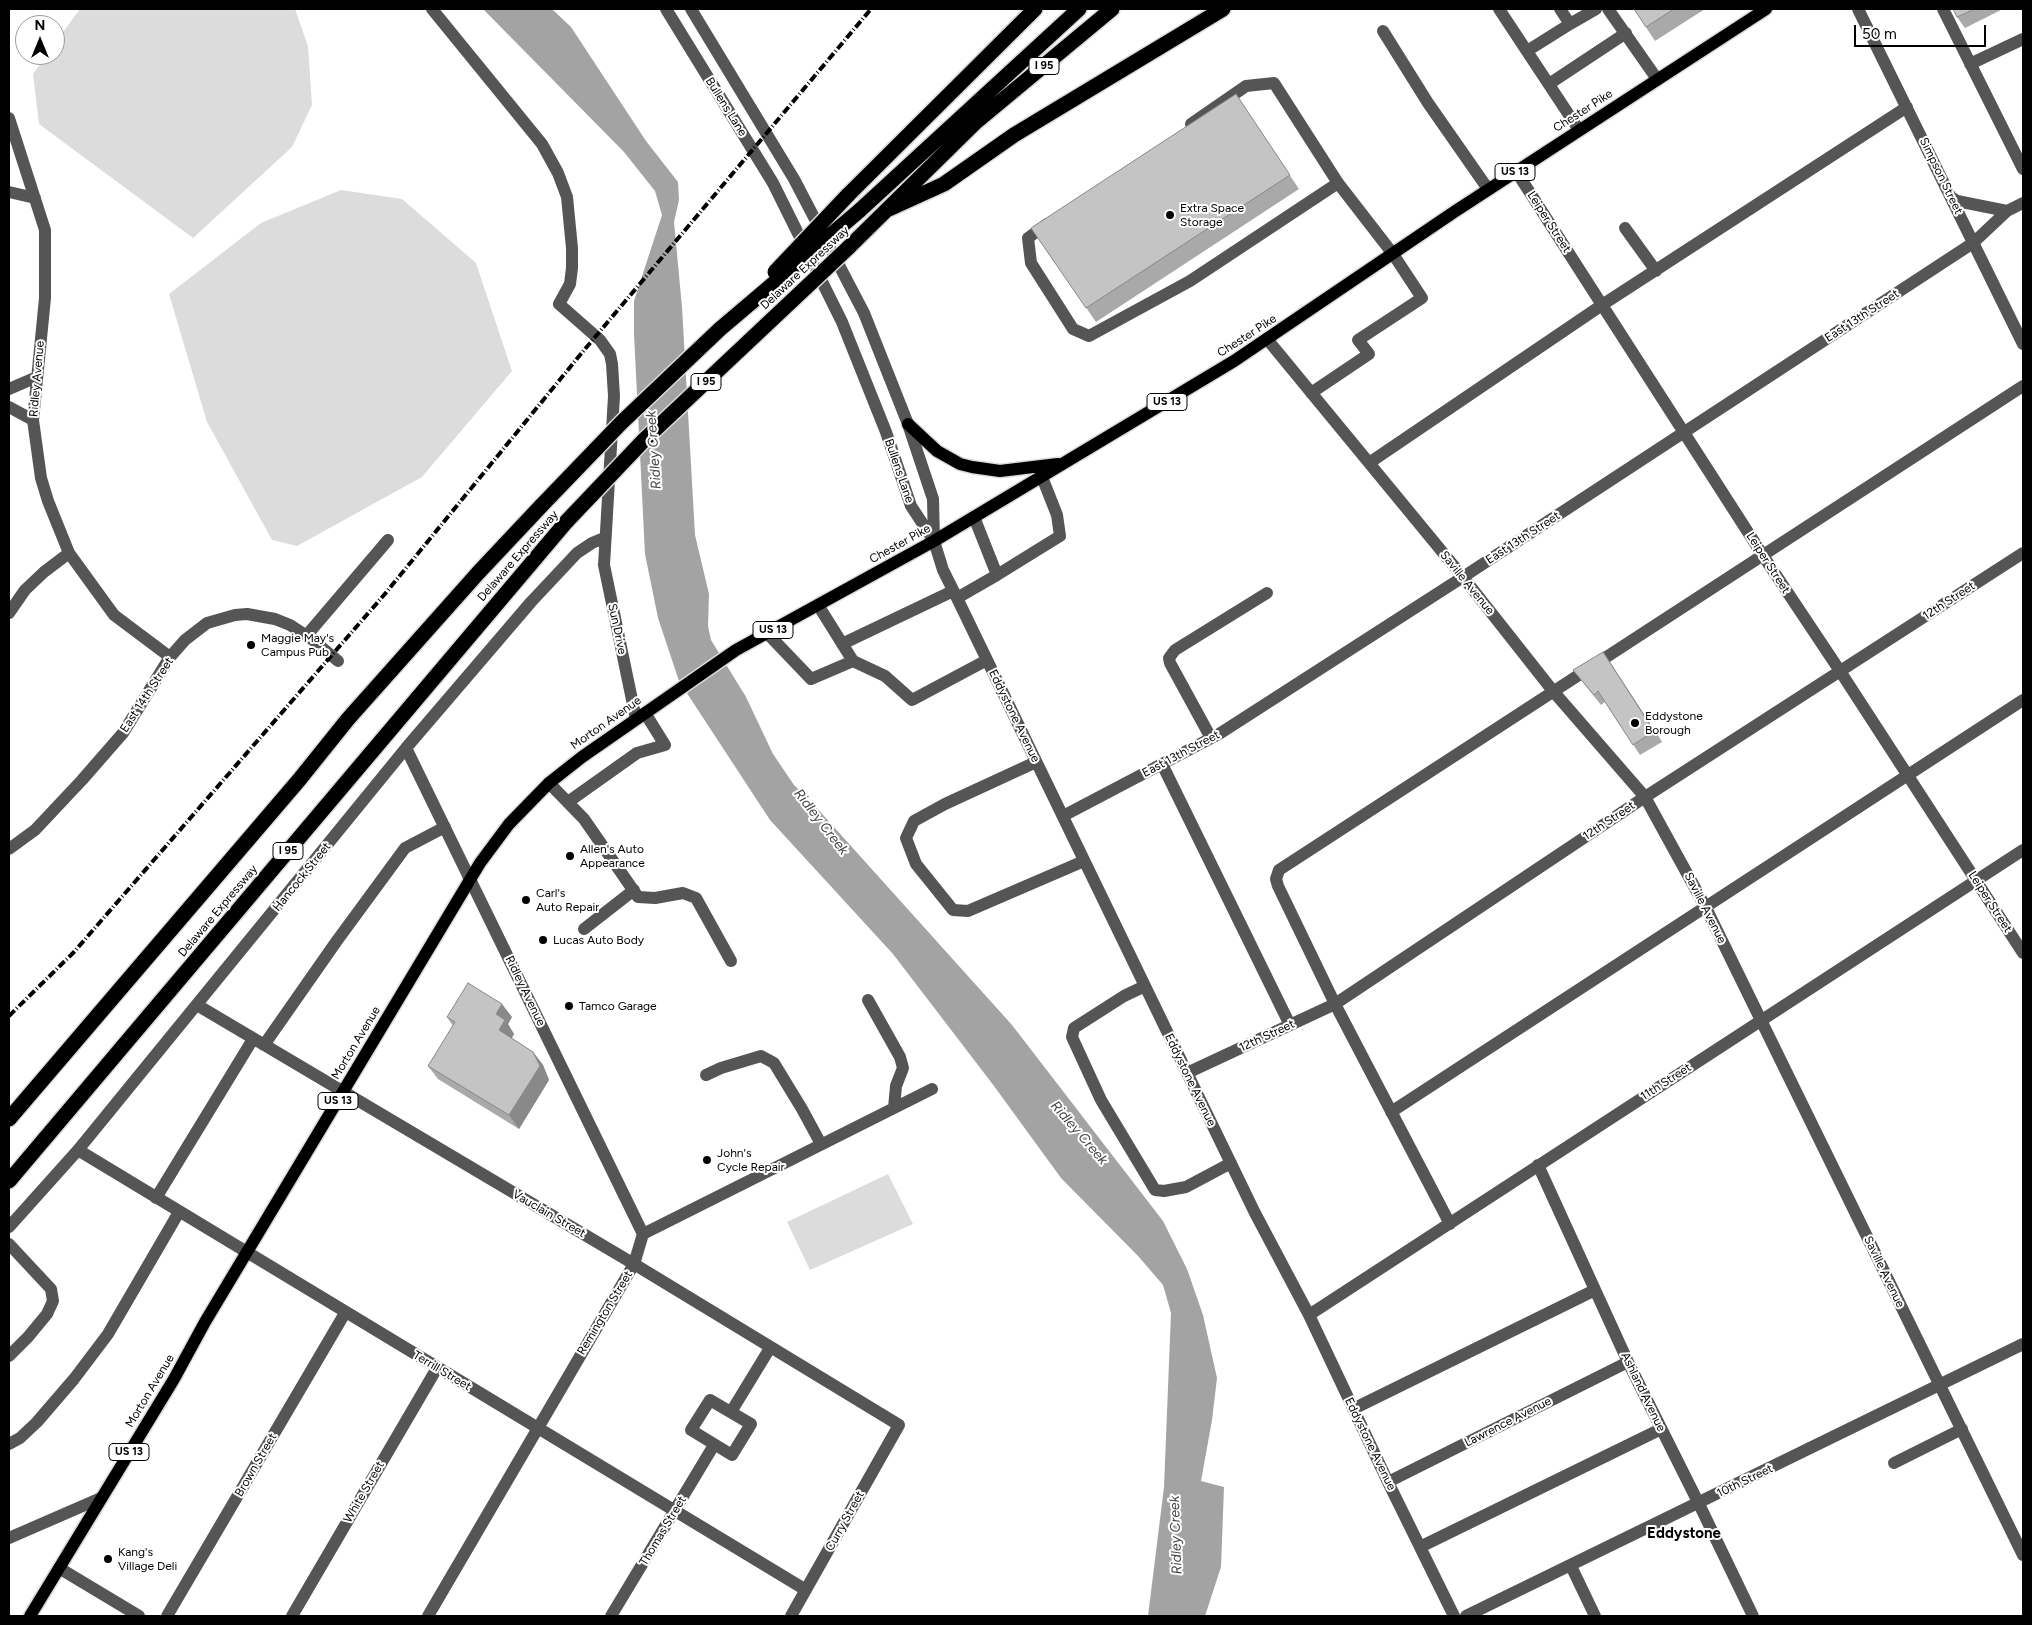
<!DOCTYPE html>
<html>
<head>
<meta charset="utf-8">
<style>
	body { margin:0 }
	#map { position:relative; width:2032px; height:1625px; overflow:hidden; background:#fff; font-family:Figtree,sans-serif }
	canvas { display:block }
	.frame { position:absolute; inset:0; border:10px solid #000; pointer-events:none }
	.north { position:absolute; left:15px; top:15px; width:50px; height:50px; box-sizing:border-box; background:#fff; border:1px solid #999; border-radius:50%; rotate:0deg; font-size:14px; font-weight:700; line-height:20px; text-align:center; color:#000 }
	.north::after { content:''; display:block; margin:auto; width:18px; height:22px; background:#000; clip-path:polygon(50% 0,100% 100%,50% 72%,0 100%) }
	.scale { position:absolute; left:1854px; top:25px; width:132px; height:22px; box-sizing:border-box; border:2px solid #000; border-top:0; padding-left:6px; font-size:15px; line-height:18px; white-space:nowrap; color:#000; -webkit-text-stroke:4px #fff; paint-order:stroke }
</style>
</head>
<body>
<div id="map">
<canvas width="2032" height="1625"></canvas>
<div class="frame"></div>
<div class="north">N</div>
<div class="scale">50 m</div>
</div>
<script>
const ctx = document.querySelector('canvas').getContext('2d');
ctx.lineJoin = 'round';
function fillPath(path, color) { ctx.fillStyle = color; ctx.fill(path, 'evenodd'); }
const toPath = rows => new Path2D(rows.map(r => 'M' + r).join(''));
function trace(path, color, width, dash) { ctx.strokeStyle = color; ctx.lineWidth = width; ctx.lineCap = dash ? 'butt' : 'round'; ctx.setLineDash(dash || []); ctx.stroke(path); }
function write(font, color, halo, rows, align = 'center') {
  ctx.font = font + ' Figtree,sans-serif'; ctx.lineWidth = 4; ctx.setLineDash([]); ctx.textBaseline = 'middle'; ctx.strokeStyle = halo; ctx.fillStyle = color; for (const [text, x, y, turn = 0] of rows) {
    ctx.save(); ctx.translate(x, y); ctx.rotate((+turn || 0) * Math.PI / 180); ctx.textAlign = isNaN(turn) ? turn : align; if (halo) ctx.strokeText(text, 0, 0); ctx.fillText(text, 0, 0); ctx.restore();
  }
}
fillPath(toPath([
	[80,9,295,9,308,46,312,105,292,147,193,238,39,124,33,74,47,55,55,55,55,43],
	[341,190,402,199,476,263,512,371,422,477,297,546,272,540,207,422,169,294,261,223],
	[888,1174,913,1224,810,1270,787,1222]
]), '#dcdcdc');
fillPath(toPath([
	[483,9,552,9,571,27,646,141,678,182,679,200,674,222,682,307,695,535,709,594,708,626,711,640,746,697,773,754,794,785,815,806,1012,1025,1163,1221,1187,1269,1203,1315,1217,1378,1212,1420,1201,1481,1224,1487,1221,1567,1205,1616,1148,1616,1164,1487,1171,1313,1163,1285,1139,1257,1061,1178,994,1086,893,954,770,820,679,681,658,618,645,554,634,334,634,301,662,215,655,191,624,152]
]), '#a3a3a3');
const major = toPath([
	[908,424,937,451,960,464,972,467,1000,471,1058,464],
	[30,1616,174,1379,205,1322,480,863,509,824,549,783,582,757,736,650,934,541,1234,361,1454,212,1766,9]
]);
const highway = toPath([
	[848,195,1035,9],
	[889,209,944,184,1014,135,1223,9],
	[859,211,1079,9],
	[849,247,976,122,1112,9],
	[9,1119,299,780,348,719,478,573,542,505],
	[9,1181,567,521]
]);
trace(major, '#dbdbdb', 15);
trace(highway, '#dbdbdb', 18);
trace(toPath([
	[432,9,542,144,558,173,567,197,572,248,572,268,570,284,559,304,600,340,610,354,612,364,614,396,604,565,636,719],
	[666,9,773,183,842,322,886,432,911,506,934,541,943,570,957,598,1255,1213,1309,1315,1388,1482,1454,1616],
	[691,9,794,179,864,313,908,424,933,499,934,541],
	[1499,9,1579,130],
	[1560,9,1570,24,1596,9],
	[1608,9,1657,79],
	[1858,9,2023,344],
	[1943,9,2023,169],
	[1383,31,1428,103,1488,189],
	[1527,51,1570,24],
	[1970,64,2023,39],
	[1549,84,1626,33],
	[9,118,45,230,45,298,33,420,41,478,48,501,69,553,114,615,170,657],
	[1191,124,1246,86,1274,83,1338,183,1393,254,1422,298,1358,340,1369,354,1311,393],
	[1516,171,1762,554,1840,671,2023,953],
	[9,192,35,198],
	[1951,197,1957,201,2007,211],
	[1047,224,1028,238,1031,263,1073,329,1089,336,1190,281,1338,183],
	[1625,228,1656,271],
	[1267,339,1463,577,1553,691,1645,797,1706,908,2023,1555],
	[9,389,37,377],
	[9,407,33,420],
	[1369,463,1602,305,1907,107],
	[974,517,997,575,1060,536,1057,515,1042,477],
	[957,598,997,575],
	[818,605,853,661,885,676,912,700,987,660],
	[9,613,25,590,44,572,69,553],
	[767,633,811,679,853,661],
	[307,635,388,540],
	[842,644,953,591],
	[1211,738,1170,663,1169,658,1175,650,1267,593],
	[406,748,643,1234],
	[1036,762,945,804,914,821,906,838,916,864,953,910,968,911,1084,861],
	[1162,764,1290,1025],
	[549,783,584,819,638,897,655,898,683,893,696,898,731,961],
	[568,802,637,753,665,745,645,713],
	[1063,816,1219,734,1463,577,1973,243,2007,211,2023,203],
	[9,849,35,830,82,780,123,733,170,657,185,640,207,623,235,615,247,614,275,619,290,625,313,640,338,661],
	[584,929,634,890],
	[1145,986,1124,996,1074,1028,1072,1037,1101,1100,1155,1190,1164,1191,1186,1187,1231,1163],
	[868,1000,900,1057,903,1068,896,1086,894,1108],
	[197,1005,634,1264,899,1425,791,1616],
	[264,1045,336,942,405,848,445,827],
	[1187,1073,1335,1004,1645,797,2023,553],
	[706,1075,721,1068,761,1056,774,1063,802,1109,821,1144],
	[1391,1112,2023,700],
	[78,1150,806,1590],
	[1538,1165,1628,1362,1699,1504,1753,1616],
	[156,1198,253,1039],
	[1450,1224,1335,1004,1278,886,1276,879,1279,870,2023,386],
	[9,1227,78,1150,406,748,531,602,577,553,592,543,604,538],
	[9,1244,51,1289,53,1301,47,1314,28,1337,9,1356],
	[1309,1315,2023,850],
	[710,1400,751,1424,732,1455,691,1430,710,1400],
	[1353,1409,1595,1290],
	[731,1412,770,1348],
	[9,1444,20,1438,37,1422,74,1379,108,1334,179,1212],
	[1894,1463,1962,1429],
	[1388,1482,1628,1362],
	[9,1538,101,1498],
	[1420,1547,1661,1429],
	[1571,1566,1595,1616],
	[59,1568,139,1616],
	[167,1616,345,1313],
	[292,1616,437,1368],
	[428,1616,634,1264,643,1234,932,1089],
	[611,1616,714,1445],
	[1466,1616,2023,1344]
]), '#555', 12);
trace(major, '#000', 12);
trace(highway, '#000', 15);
trace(toPath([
	[9,1016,74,952,384,595,580,355,871,9]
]), '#000', 4, [8, 2.5, 1, 2.5]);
const highwayBridge = toPath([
	[775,272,848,195],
	[542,505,621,423,720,329,859,211],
	[567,521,645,439,849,247]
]);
trace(highwayBridge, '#dbdbdb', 18, []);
trace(highwayBridge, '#000', 15);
fillPath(toPath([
	[1634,9,1705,9,1655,41],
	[1953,9,2003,9,1965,28,1957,17],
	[1245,108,1299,189,1096,322,1031,228],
	[1603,652,1662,742,1640,755,1605,702,1601,705,1573,670],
	[447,1017,512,1017,508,1024,514,1034,512,1038,533,1052,543,1065,549,1080,519,1129,438,1079,428,1066,453,1026]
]), '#a9a9a9');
fillPath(toPath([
	[1603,652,1610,662,1662,742,1654,731],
	[502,1004,512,1017,508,1024,514,1034,508,1044,499,1030,496,1014],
	[533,1052,543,1065,549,1080,519,1129,509,1115]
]), '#898989');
const building = toPath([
	[1634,9,1674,9,1646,27,1634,9],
	[1953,9,1975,9,1957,17,1953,9],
	[1236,94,1290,175,1086,308,1031,228,1236,94],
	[1603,652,1654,731,1633,745,1598,691,1594,695,1573,670,1603,652],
	[468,983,502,1004,496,1014,505,1020,499,1030,533,1052,540,1066,509,1115,428,1066,455,1022,447,1017,468,983]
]);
fillPath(building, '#c4c4c4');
trace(building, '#898989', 1);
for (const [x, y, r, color] of [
	[1170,215,5,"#000"],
	[251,645,5,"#000"],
	[1635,723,5,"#000"],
	[570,856,5,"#000"],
	[526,900,5,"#000"],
	[543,940,5,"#000"],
	[569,1006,5,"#000"],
	[707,1160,5,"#000"],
	[108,1559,5,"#000"]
]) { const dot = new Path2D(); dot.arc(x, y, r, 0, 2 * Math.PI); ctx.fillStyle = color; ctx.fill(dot); trace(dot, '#fff', 2); }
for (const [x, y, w] of [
	[1044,66,30],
	[1515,172,40],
	[706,382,30],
	[1167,402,40],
	[773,630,40],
	[288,851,30],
	[338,1101,40],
	[129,1452,40]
]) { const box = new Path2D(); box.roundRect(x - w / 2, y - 8.5, w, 17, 4); ctx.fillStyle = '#fff'; ctx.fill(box); trace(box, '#000', 1); }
write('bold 11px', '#000', null, [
	["I 95",1044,66],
	["US 13",1515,172],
	["I 95",706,382],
	["US 13",1167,402],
	["US 13",773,630],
	["I 95",288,851],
	["US 13",338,1101],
	["US 13",129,1452]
]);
write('12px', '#000', '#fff', [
	["Bullens Lane",726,107,58],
	["Chester Pike",1583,111,-33],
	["Simpson Street",1941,176,64],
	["Leiper Street",1549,222,57],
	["Delaware Expressway",805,268,-43],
	["East 13th Street",1862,316,-33],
	["Chester Pike",1247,336,-33],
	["Ridley Avenue",37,379,-85],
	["Bullens Lane",899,471,71],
	["East 13th Street",1523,538,-33],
	["Chester Pike",900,544,-29],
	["Delaware Expressway",518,556,-49],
	["Leiper Street",1768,563,57],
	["Saville Avenue",1467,583,51],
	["12th Street",1949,601,-33],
	["Sun Drive",617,629,78],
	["East 14th Street",147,695,-57],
	["Eddystone Avenue",1014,716,64],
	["Morton Avenue",606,723,-35],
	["East 13th Street",1181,754,-28],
	["12th Street",1609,821,-34],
	["Hancock Street",302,877,-51],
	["Leiper Street",1990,902,57],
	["Saville Avenue",1705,908,63],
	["Delaware Expressway",218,911,-50],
	["Ridley Avenue",525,991,64],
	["12th Street",1267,1036,-25],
	["Morton Avenue",356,1043,-59],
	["Eddystone Avenue",1190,1080,64],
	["11th Street",1666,1082,-33],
	["Vauclain Street",549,1214,30],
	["Saville Avenue",1884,1272,64],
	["Remington Street",605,1313,-59],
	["Terrill Street",442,1371,31],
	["Morton Avenue",150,1391,-59],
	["Ashland Avenue",1643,1392,64],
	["Lawrence Avenue",1508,1422,-27],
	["Eddystone Avenue",1370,1444,64],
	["Brown Street",256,1465,-60],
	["10th Street",1745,1481,-26],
	["White Street",364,1492,-60],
	["Curry Street",845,1521,-61],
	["Thomas Street",663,1531,-59]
]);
write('12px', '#000', '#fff', [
	["Extra Space",1180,208],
	["Storage",1180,222],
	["Maggie May's",261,638],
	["Campus Pub",261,652],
	["Eddystone",1645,716],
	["Borough",1645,730],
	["Allen's Auto",580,849],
	["Appearance",580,863],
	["Carl's",536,893],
	["Auto Repair",536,907],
	["Lucas Auto Body",553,940],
	["Tamco Garage",579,1006],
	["John's",717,1153],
	["Cycle Repair",717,1167],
	["Kang's",118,1552],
	["Village Deli",118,1566]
], 'left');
write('italic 14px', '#444', '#fff', [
	["Ridley Creek",654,450,-94],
	["Ridley Creek",821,822,52],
	["Ridley Creek",1079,1133,49],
	["Ridley Creek",1176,1535,-92]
]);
write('bold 15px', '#000', '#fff', [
	["Eddystone",1684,1534]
]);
</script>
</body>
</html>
